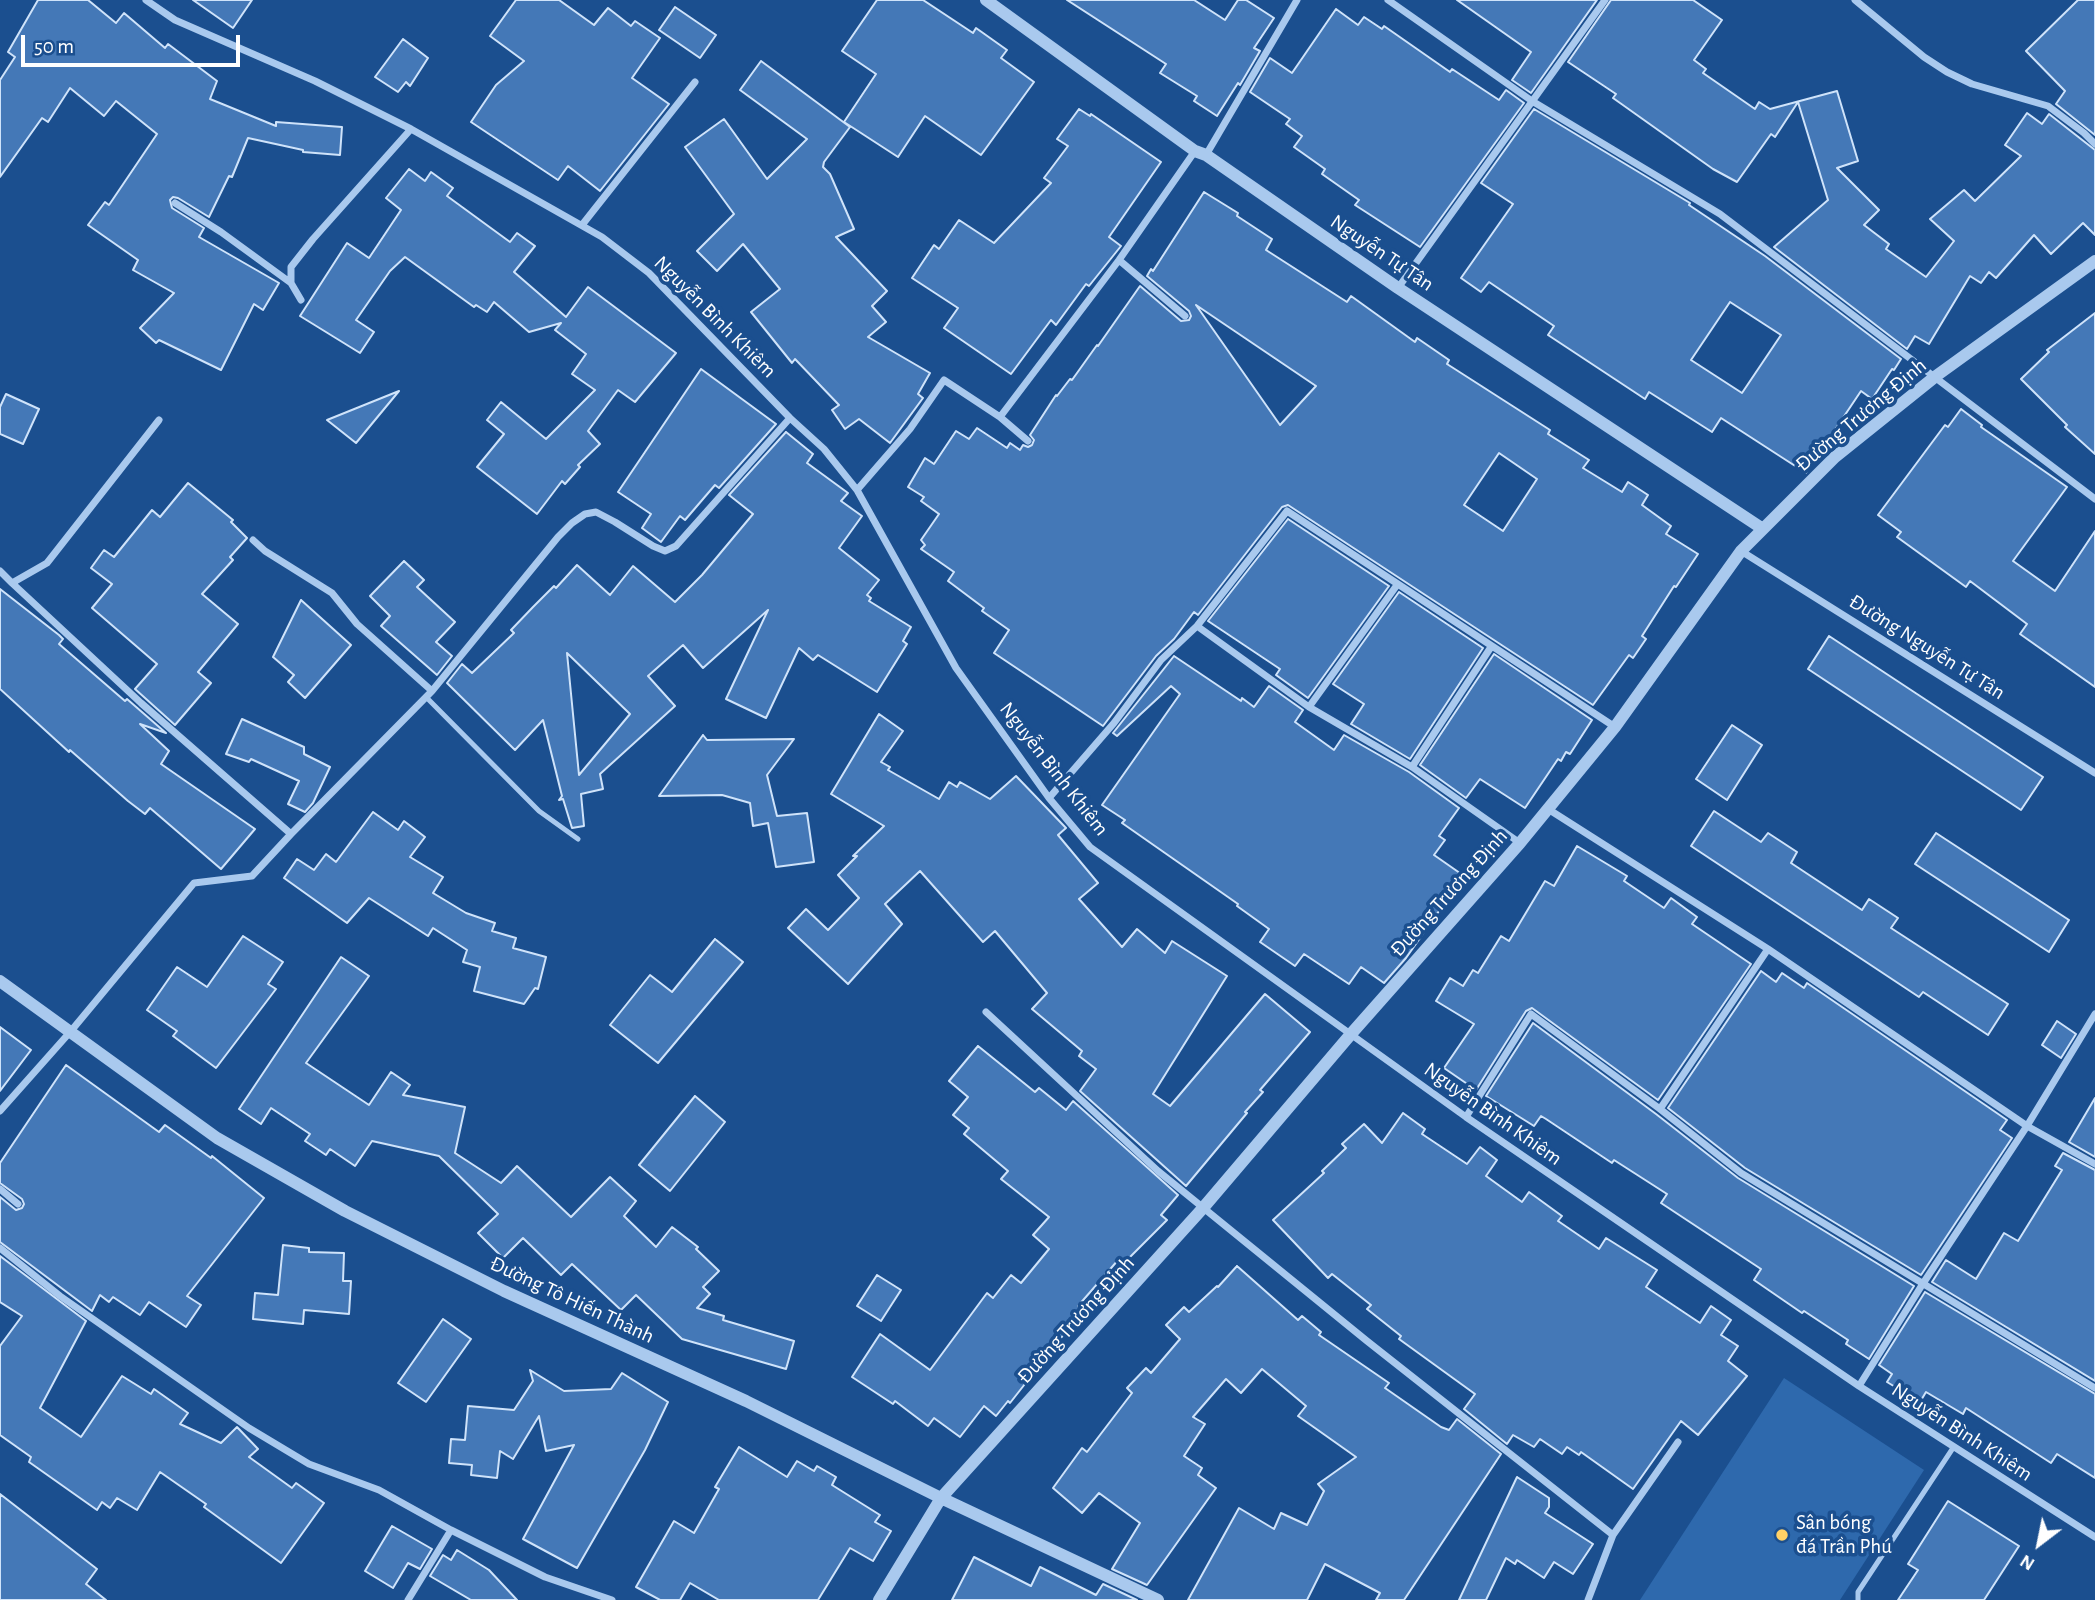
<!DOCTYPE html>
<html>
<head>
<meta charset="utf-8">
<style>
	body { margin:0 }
	#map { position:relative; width:2095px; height:1600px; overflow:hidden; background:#1b4f8f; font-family:"Alegreya Sans",sans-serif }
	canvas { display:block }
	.north { position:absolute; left:2004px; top:1509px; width:70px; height:70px; -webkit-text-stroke:5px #1b4f8f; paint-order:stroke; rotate:212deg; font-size:19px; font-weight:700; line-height:28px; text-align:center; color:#fff }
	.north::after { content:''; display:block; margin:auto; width:24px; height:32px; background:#fff; clip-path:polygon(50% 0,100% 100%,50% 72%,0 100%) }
	.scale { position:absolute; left:21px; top:35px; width:219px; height:32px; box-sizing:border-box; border:4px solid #fff; border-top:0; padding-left:9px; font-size:21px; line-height:24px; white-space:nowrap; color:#fff; -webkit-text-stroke:5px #1b4f8f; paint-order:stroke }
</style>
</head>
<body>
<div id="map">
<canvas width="2095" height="1600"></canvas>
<div class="north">N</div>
<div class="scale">50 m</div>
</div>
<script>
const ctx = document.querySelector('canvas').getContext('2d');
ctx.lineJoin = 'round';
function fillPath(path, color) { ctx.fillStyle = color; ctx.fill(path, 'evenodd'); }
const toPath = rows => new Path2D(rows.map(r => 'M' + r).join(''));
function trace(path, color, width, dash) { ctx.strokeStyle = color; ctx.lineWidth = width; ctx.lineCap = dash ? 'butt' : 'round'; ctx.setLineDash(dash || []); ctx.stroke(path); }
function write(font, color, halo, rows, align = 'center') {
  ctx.font = font + ' "Alegreya Sans",sans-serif'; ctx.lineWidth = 7; ctx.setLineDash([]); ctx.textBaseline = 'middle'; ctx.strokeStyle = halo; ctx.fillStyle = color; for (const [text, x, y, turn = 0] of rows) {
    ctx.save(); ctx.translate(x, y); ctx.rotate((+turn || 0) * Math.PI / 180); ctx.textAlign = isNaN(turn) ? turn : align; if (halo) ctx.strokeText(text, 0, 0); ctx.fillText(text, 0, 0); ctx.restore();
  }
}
fillPath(toPath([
	[1784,1378,1924,1470,1840,1600,1640,1600]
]), '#2e69ad');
const building = toPath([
	[38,0,88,0,116,23,124,13,165,48,168,44,217,81,210,99,276,126,276,122,342,127,340,155,303,152,303,150,248,138,232,177,229,176,209,217,178,198,173,197,170,200,172,208,204,228,199,237,279,283,263,310,254,304,221,370,159,340,156,343,140,328,174,293,133,270,138,260,88,225,105,202,109,205,157,134,116,101,104,116,70,88,48,122,42,118,0,177,0,80,15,57,8,52,38,0],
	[193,0,252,0,233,28,193,0],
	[516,0,559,0,594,25,608,8,631,26,635,21,660,38,632,78,669,104,600,191,568,166,558,180,471,122,496,85,524,61,490,36,516,0],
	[877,0,923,0,973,33,976,28,1007,50,1001,58,1034,82,981,155,925,116,898,157,844,122,876,74,842,51,877,0],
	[1067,0,1194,0,1225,20,1238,0,1246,0,1274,18,1254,48,1260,51,1240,85,1238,83,1217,116,1194,101,1197,96,1160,73,1166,64,1067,0],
	[1457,0,1597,0,1531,93,1512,80,1531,52,1457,0],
	[1611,0,1693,0,1722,20,1694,60,1706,69,1703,73,1755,109,1759,102,1770,109,1837,91,1858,161,1837,168,1879,210,1864,225,1889,244,1886,249,1926,277,1954,241,1930,219,1964,190,1975,201,2021,156,2005,145,2027,113,2042,124,2049,114,2095,150,2095,235,2083,223,2051,254,2034,235,1996,278,1989,272,1981,283,1970,276,1929,344,1915,336,1907,349,1774,247,1828,200,1798,102,1775,137,1771,134,1737,182,1713,169,1613,98,1616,94,1568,62,1611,0],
	[2078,0,2095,0,2095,135,2056,104,2065,91,2026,51,2078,0],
	[675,7,716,35,700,58,659,30,675,7],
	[1336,9,1358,25,1364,17,1382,29,1384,26,1450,72,1452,69,1499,100,1506,90,1524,103,1420,247,1355,205,1359,200,1322,174,1325,169,1294,147,1302,136,1286,124,1290,119,1250,92,1270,58,1292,73,1336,9],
	[403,39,428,58,410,86,406,82,398,92,375,77,403,39],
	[761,61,850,127,824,162,823,167,830,174,854,229,836,237,887,291,872,306,886,322,868,337,930,373,918,394,923,398,890,443,859,419,845,429,832,410,839,405,795,359,792,363,751,312,780,289,743,244,717,271,697,251,734,214,685,147,724,119,767,179,807,139,740,90,761,61],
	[1079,109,1090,116,1091,114,1161,162,1109,237,1121,246,1089,286,1086,284,1056,325,1051,320,1011,374,944,328,958,308,912,278,934,245,939,249,959,220,994,243,1051,183,1044,178,1068,146,1057,139,1079,109],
	[1534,109,1690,203,1689,205,1765,256,1901,359,1894,370,1892,369,1872,399,1861,391,1806,473,1721,418,1712,432,1649,392,1645,399,1548,335,1554,326,1489,282,1481,292,1461,278,1513,204,1481,183,1534,109],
	[1730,302,1781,335,1742,393,1691,360,1730,302],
	[409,169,425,181,431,172,453,188,447,196,510,242,517,233,535,246,514,272,566,317,588,287,676,353,635,402,618,390,588,431,600,444,578,465,580,467,565,484,562,481,537,514,477,467,504,434,487,420,501,402,546,439,595,390,572,374,586,354,555,330,561,323,529,332,494,302,487,312,476,305,474,307,405,257,390,271,356,320,374,332,360,353,300,316,347,243,369,258,401,210,386,198,409,169],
	[1204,192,1238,213,1237,216,1272,239,1266,250,1347,302,1351,296,1415,342,1417,338,1449,360,1447,364,1550,430,1548,434,1589,460,1583,468,1622,492,1628,482,1648,495,1642,505,1671,526,1666,534,1698,554,1676,587,1674,586,1642,636,1646,639,1633,658,1629,655,1593,705,1288,505,1282,507,1198,615,1194,612,1174,639,1156,656,1103,726,994,653,1009,630,982,611,984,608,948,581,954,572,921,549,925,545,921,540,939,514,921,501,924,497,908,487,925,458,934,464,956,431,969,439,977,428,1007,448,1010,443,1020,450,1023,445,1028,447,1032,445,1034,440,1030,435,1056,395,1057,396,1070,379,1072,380,1097,345,1098,346,1140,286,1181,321,1189,320,1191,316,1189,311,1147,276,1151,269,1153,271,1204,192],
	[1196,305,1316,386,1280,425,1196,305],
	[1499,453,1537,479,1503,531,1464,505,1499,453],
	[2095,313,2095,454,2065,427,2067,425,2021,379,2049,352,2047,350,2095,313],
	[701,369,776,424,719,488,715,485,685,520,680,516,661,542,642,528,651,514,618,492,701,369],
	[399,391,356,443,327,420,399,391],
	[6,394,39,409,23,444,0,434,0,407,6,394],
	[1961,409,1982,425,1981,427,2067,487,2013,561,2055,591,2095,531,2095,687,2020,634,2027,624,1970,581,1966,587,1897,537,1901,532,1878,515,1945,425,1948,427,1961,409],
	[786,432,813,454,807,463,848,493,841,501,862,516,839,548,879,580,867,595,871,598,869,601,911,627,903,641,907,644,877,692,818,655,813,660,799,648,766,718,726,699,768,610,703,668,683,645,648,676,675,706,600,774,603,789,581,794,584,826,572,828,563,799,559,800,562,796,543,720,515,750,447,683,462,664,472,673,514,633,511,630,533,607,554,586,556,588,577,565,610,595,633,566,675,602,702,575,753,514,729,495,786,432],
	[567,653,630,714,579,775,567,653],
	[188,483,233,520,231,522,247,538,230,557,233,560,202,594,238,624,198,672,211,683,175,725,135,689,157,664,92,608,112,584,91,568,104,550,114,557,152,510,160,517,188,483],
	[1288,519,1389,586,1308,698,1276,675,1280,669,1208,621,1288,519],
	[404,561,424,580,417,587,455,622,436,642,452,656,437,675,381,626,390,616,370,596,404,561],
	[0,589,59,635,63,639,59,644,125,701,127,699,166,733,140,724,169,751,161,764,255,829,221,869,150,808,145,814,128,801,70,750,69,752,0,689,0,589],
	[1399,592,1483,648,1410,759,1351,724,1364,704,1333,684,1399,592],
	[301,600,351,645,305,698,288,682,294,675,273,657,301,600],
	[1829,636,2043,777,2021,810,1808,669,1829,636],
	[1494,654,1592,720,1570,754,1566,752,1561,761,1558,759,1525,808,1480,779,1466,798,1420,765,1494,654],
	[1174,656,1241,701,1242,698,1254,707,1269,686,1303,710,1295,722,1334,750,1344,735,1409,772,1459,808,1439,836,1445,840,1434,855,1467,878,1454,897,1451,894,1406,958,1384,983,1361,967,1349,984,1304,954,1295,966,1260,942,1269,929,1237,906,1238,904,1122,823,1125,820,1102,805,1180,694,1171,686,1117,736,1113,733,1174,656],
	[879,714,903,731,881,762,890,767,888,770,939,799,949,782,957,787,960,782,990,799,1016,776,1066,828,1058,835,1098,883,1079,899,1122,947,1137,929,1165,953,1172,941,1227,976,1153,1094,1170,1106,1265,994,1310,1032,1260,1090,1263,1092,1245,1112,1247,1113,1186,1186,1080,1091,1096,1069,1079,1056,1082,1051,1032,1009,1047,993,995,931,983,942,920,871,885,904,902,924,848,984,788,928,806,909,828,930,859,898,838,875,857,856,853,856,884,826,831,794,879,714],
	[242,719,304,747,304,754,330,767,313,803,305,812,288,804,299,781,251,759,249,762,226,754,242,719],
	[1732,725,1762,745,1727,800,1696,779,1732,725],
	[703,735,707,740,794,739,767,775,777,816,807,813,814,862,776,867,768,823,753,826,750,803,722,795,659,796,703,735],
	[1714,811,1761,842,1768,833,1797,852,1791,863,1862,910,1869,899,1898,918,1891,928,2008,1004,1988,1035,1923,992,1919,997,1691,846,1714,811],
	[373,812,398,830,404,821,425,837,410,857,443,877,433,893,466,913,495,923,492,931,516,938,513,948,546,957,538,989,535,988,524,1004,474,991,480,967,463,962,467,950,433,928,428,936,369,898,347,923,284,878,297,859,314,870,326,854,336,862,373,812],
	[1936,833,2069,920,2049,952,1915,864,1936,833],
	[1577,846,1627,876,1624,881,1664,908,1671,898,1697,917,1692,924,1751,964,1658,1100,1532,1008,1526,1011,1476,1090,1444,1068,1474,1024,1436,1001,1450,978,1463,986,1473,970,1478,973,1501,936,1509,941,1545,881,1554,886,1577,846],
	[243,936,283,962,268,984,276,989,216,1068,173,1036,177,1031,147,1010,177,967,207,987,243,936],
	[715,939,743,962,658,1063,610,1025,650,975,672,992,715,939],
	[341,957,369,976,306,1063,369,1105,391,1072,410,1085,403,1095,465,1107,455,1153,501,1183,517,1166,571,1217,610,1177,636,1201,624,1216,656,1247,672,1227,698,1247,696,1249,719,1271,703,1287,710,1294,697,1308,724,1316,723,1320,794,1341,786,1369,682,1339,636,1295,621,1310,572,1264,561,1275,523,1238,503,1258,478,1233,498,1214,439,1156,372,1141,355,1166,330,1149,326,1155,305,1141,310,1134,271,1108,261,1124,239,1109,341,957],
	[1761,971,1776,982,1782,973,1804,988,1807,983,2007,1120,2000,1130,2012,1138,1921,1275,1745,1168,1668,1108,1761,971],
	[2057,1021,2076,1034,2061,1058,2042,1045,2057,1021],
	[1533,1023,1656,1114,1738,1178,1914,1286,1869,1359,1846,1344,1848,1340,1804,1311,1802,1313,1754,1280,1761,1269,1661,1203,1667,1194,1614,1160,1612,1163,1546,1119,1541,1116,1534,1126,1486,1096,1533,1023],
	[0,1027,31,1050,0,1091,0,1027],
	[978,1046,1035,1092,1039,1088,1066,1110,1073,1101,1178,1195,1161,1215,1167,1220,1124,1263,1119,1259,1078,1306,1083,1310,1010,1403,1008,1401,996,1416,984,1406,960,1437,934,1418,928,1426,895,1401,893,1404,852,1377,880,1334,930,1370,987,1293,993,1298,1011,1275,1021,1283,1049,1249,1033,1235,1049,1217,1001,1179,1008,1171,964,1134,969,1128,953,1115,968,1097,949,1081,978,1046],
	[66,1065,159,1132,165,1125,211,1158,212,1156,264,1198,187,1296,201,1305,186,1327,149,1302,140,1315,113,1297,109,1302,100,1295,92,1311,0,1242,0,1197,16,1210,22,1208,24,1204,22,1199,0,1183,0,1163,66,1065],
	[695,1096,725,1122,670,1191,639,1165,695,1096],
	[2095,1098,2095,1157,2069,1142,2095,1098],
	[1403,1113,1425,1129,1422,1134,1467,1164,1480,1147,1497,1160,1486,1176,1522,1202,1529,1192,1562,1216,1558,1221,1599,1249,1606,1238,1657,1270,1646,1287,1700,1323,1711,1306,1731,1320,1721,1335,1738,1346,1728,1361,1747,1376,1698,1435,1681,1421,1633,1489,1581,1452,1579,1455,1567,1447,1562,1454,1540,1439,1534,1447,1513,1435,1507,1444,1464,1409,1475,1394,1399,1339,1401,1336,1367,1309,1371,1305,1332,1274,1328,1278,1273,1220,1324,1173,1322,1171,1346,1148,1342,1144,1364,1124,1382,1143,1403,1113],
	[2063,1153,2095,1170,2095,1381,1932,1282,1946,1260,1976,1279,2004,1233,2018,1241,2062,1170,2055,1166,2063,1153],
	[283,1245,309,1248,309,1252,344,1253,343,1281,351,1281,349,1314,304,1310,303,1324,253,1319,255,1293,278,1295,283,1245],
	[0,1256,86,1321,40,1408,81,1437,122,1376,151,1394,154,1389,188,1413,180,1424,221,1443,237,1427,258,1449,249,1457,292,1488,296,1483,324,1503,281,1563,204,1507,206,1504,160,1472,137,1510,117,1498,110,1508,102,1502,97,1510,29,1462,31,1457,0,1435,0,1346,22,1316,0,1302,0,1256],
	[1237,1266,1298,1320,1302,1316,1321,1332,1319,1335,1389,1383,1385,1388,1441,1427,1449,1430,1457,1419,1501,1454,1404,1600,1376,1600,1380,1593,1325,1564,1307,1600,1188,1600,1239,1508,1274,1529,1281,1513,1307,1525,1324,1491,1318,1484,1356,1457,1298,1416,1306,1406,1262,1369,1241,1393,1226,1379,1193,1417,1205,1424,1184,1456,1202,1468,1198,1475,1216,1488,1147,1585,1112,1569,1140,1523,1099,1493,1082,1513,1053,1488,1082,1448,1087,1452,1132,1393,1127,1388,1146,1368,1151,1373,1180,1339,1166,1325,1184,1307,1189,1312,1217,1286,1218,1287,1237,1266],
	[877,1275,901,1290,881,1321,857,1306,877,1275],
	[1925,1292,2095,1394,2095,1478,2057,1454,2051,1463,1966,1408,1963,1414,1926,1392,1920,1402,1887,1382,1892,1374,1879,1365,1925,1292],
	[443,1319,471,1339,426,1402,398,1383,443,1319],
	[530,1370,564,1391,611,1389,622,1373,668,1402,645,1450,577,1568,523,1539,574,1445,546,1451,539,1416,513,1459,500,1451,497,1478,471,1475,472,1465,449,1463,451,1439,465,1440,468,1406,514,1410,533,1381,530,1370],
	[739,1447,787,1477,797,1461,814,1471,817,1466,836,1477,832,1485,880,1515,875,1522,891,1531,873,1561,850,1548,818,1600,719,1600,690,1583,680,1600,660,1600,636,1587,674,1521,694,1533,719,1489,715,1487,739,1447],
	[1517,1477,1549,1498,1549,1507,1545,1513,1593,1544,1573,1574,1554,1562,1544,1578,1517,1560,1515,1564,1506,1558,1486,1600,1459,1600,1517,1477],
	[0,1494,97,1569,86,1584,106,1600,0,1600,0,1494],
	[1948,1501,2019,1546,1984,1600,1898,1600,1918,1570,1908,1564,1948,1501],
	[392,1526,432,1549,420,1569,408,1563,393,1588,365,1571,392,1526],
	[457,1550,489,1570,517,1600,471,1600,430,1576,443,1555,451,1560,457,1550],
	[974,1557,1031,1586,1040,1567,1096,1595,1103,1584,1137,1600,952,1600,974,1557]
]);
fillPath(building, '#4478b7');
trace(building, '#cfe3fa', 2);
trace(toPath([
	[426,697,539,811,578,839],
	[1858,1600,1858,1592,1953,1448]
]), '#a9c9ee', 5);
trace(toPath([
	[146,0,175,20,315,81,411,129,602,237,649,273,790,418,824,449,857,490,956,668,1049,798,1090,847,1466,1117,1859,1386,2095,1537],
	[1388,0,1532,101,1720,214,2095,499],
	[1855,0,1924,57,1947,72,1972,84,2048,106,2084,133,2095,144],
	[1206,155,1297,0],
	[175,203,221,232,291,283],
	[582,225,695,82],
	[1119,260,1185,316],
	[1398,288,1605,0],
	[301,300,291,283,291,267,313,239,411,129],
	[1000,417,1028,441],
	[857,490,910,429,944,380,1000,417,1119,260,1195,151],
	[253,540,265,551,332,593,357,624,432,691],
	[1741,551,2095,773],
	[0,571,12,583,47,563,159,420],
	[12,583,141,703,291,834],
	[1197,626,1309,707,1412,767,1520,843],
	[1309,707,1397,585],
	[1412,767,1491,647],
	[1049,798,1114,723,1161,660,1197,626,1287,511,1615,727],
	[1548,809,1768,949,2027,1126,2095,1164],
	[986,1012,1158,1171,1367,1341,1613,1535,1588,1600],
	[1660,1109,1768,949],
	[0,1111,71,1031,194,883,252,876,291,834,432,691,558,537,572,523,585,514,596,512,615,522,653,546,665,551,676,546,790,418],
	[1466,1117,1531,1014,1660,1109,1741,1173,2095,1388],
	[0,1189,18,1204],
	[0,1248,60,1296,249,1428,309,1464,379,1490,451,1530,545,1577,612,1600],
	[1859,1386,1922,1285,2027,1126,2095,1014],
	[1613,1535,1678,1442],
	[408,1600,451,1530]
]), '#a9c9ee', 7);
trace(toPath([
	[986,0,1195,151,1206,155,1398,288,1763,529],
	[0,981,217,1138,345,1211,504,1291,746,1401,941,1498,1158,1600],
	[879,1600,941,1498,1203,1208,1351,1034,1520,843,1615,727,1741,551,1835,457,1936,376,2095,261]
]), '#a9c9ee', 12);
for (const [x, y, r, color] of [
	[1782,1535,7,"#ffd166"]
]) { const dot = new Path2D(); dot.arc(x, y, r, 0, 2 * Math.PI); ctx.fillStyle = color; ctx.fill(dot); trace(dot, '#1b4f8f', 2.5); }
write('21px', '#fff', '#1b4f8f', [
	["Nguyễn Tự Tân",1382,253,34],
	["Nguyễn Bình Khiêm",715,317,45],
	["Đường Trương Định",1861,415,-40],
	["Đường Nguyễn Tự Tân",1927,647,32],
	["Nguyễn Bình Khiêm",1054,769,52],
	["Đường Trương Định",1449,893,-48],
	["Nguyễn Bình Khiêm",1493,1114,35],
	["Đường Tô Hiến Thành",572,1300,25],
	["Đường Trương Định",1076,1320,-48],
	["Nguyễn Bình Khiêm",1962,1432,33]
]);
write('21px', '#fff', '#1b4f8f', [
	["Sân bóng",1796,1523],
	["đá Trần Phú",1796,1547]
], 'left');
</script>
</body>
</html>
